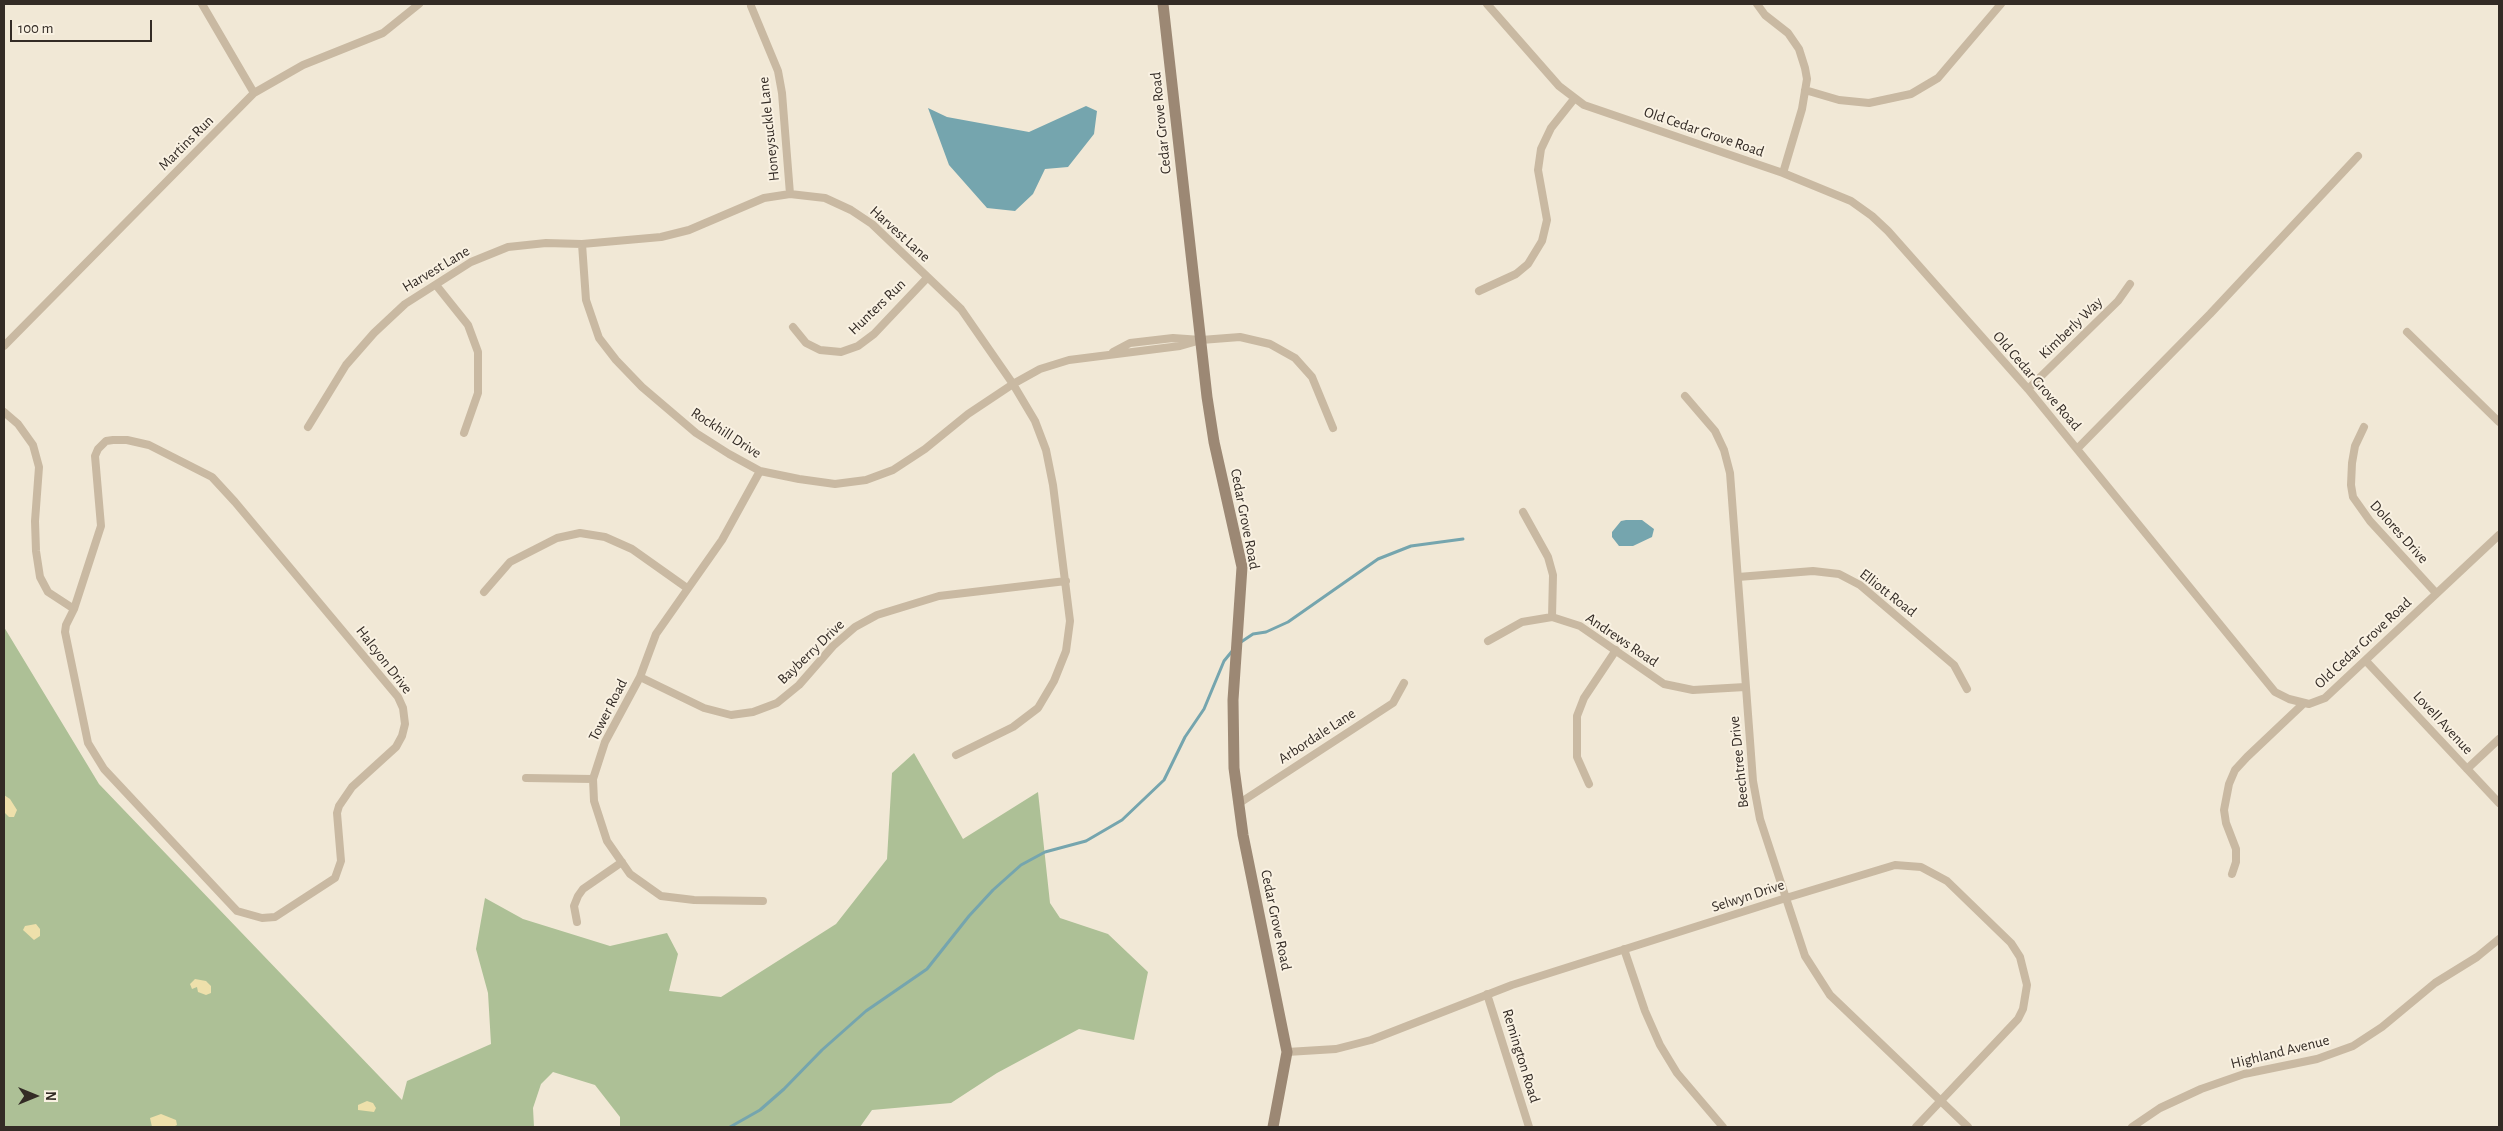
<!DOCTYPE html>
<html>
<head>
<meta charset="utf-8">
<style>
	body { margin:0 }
	#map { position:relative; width:2503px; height:1131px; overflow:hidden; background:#f1e8d6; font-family:"Alegreya Sans",sans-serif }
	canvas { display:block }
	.frame { position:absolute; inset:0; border:5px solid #332b25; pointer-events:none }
	.north { position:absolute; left:10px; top:1071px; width:50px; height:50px; -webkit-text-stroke:4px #f9f1e2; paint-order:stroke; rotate:90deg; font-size:14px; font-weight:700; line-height:20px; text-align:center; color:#332b25 }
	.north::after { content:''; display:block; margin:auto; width:18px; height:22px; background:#332b25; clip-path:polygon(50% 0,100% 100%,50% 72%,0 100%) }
	.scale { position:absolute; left:10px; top:20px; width:142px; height:22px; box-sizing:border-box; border:2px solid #332b25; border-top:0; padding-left:6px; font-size:15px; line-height:18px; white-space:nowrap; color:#332b25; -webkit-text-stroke:4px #f9f1e2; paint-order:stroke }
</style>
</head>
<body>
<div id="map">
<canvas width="2503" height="1131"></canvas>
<div class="frame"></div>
<div class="north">N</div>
<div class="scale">100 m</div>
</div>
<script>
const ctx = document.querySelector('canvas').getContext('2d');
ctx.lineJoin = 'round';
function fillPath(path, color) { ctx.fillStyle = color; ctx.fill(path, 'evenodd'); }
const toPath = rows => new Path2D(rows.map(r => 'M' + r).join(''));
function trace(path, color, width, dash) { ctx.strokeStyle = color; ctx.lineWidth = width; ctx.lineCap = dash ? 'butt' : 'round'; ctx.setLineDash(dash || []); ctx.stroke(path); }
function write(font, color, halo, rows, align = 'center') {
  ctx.font = font + ' "Alegreya Sans",sans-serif'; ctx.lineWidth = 4; ctx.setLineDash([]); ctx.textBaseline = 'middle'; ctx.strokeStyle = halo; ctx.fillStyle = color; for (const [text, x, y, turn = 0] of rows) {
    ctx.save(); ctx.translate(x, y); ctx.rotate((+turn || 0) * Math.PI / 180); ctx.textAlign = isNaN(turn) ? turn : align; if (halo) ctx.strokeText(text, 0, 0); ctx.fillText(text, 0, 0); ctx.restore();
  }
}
fillPath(toPath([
	[4,627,99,784,402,1100,407,1081,491,1044,488,993,476,949,485,898,523,919,610,946,667,933,678,954,669,991,721,997,836,924,887,859,892,773,914,753,963,839,1038,792,1050,903,1060,918,1108,934,1148,972,1134,1040,1079,1029,997,1073,951,1103,872,1110,860,1127,620,1127,620,1117,595,1085,553,1072,541,1084,533,1108,534,1127,4,1127]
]), '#adc096');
fillPath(toPath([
	[4,795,10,799,17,810,14,817,9,817,5,813],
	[36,924,40,929,40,936,34,940,23,930,25,926],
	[195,979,206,981,211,986,211,993,206,995,198,992,197,987,192,989,190,984],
	[367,1101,373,1103,376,1108,374,1112,358,1110,358,1105],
	[161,1114,176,1120,177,1125,173,1127,152,1127,150,1118]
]), '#eee0ab');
fillPath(toPath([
	[1086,106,1097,111,1094,134,1068,167,1045,169,1033,194,1015,211,987,208,949,165,928,108,947,117,1029,132],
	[1626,520,1642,520,1654,529,1652,537,1633,546,1619,546,1612,537,1612,532,1621,521]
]), '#75a5ae');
trace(toPath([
	[1241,642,1253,634,1266,632,1288,622,1378,559,1411,546,1463,539],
	[730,1127,760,1110,784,1089,822,1050,866,1011,927,969,969,916,993,890,1021,865,1045,852,1086,841,1122,820,1164,780,1185,737,1204,709,1224,661,1233,650]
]), '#75a5ae', 3);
trace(toPath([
	[202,4,254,93],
	[1487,4,1559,86,1584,105,1783,173,1851,201,1872,216,1888,231,2028,389,2275,692,2289,699,2309,704,2325,698,2499,535],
	[1757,4,1765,15,1788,33,1799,49,1805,68,1807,79,1802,109,1783,173],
	[751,6,778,71,782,93,790,194],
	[1805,90,1839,100,1869,103,1911,94,1938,78,2001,4],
	[582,244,586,300,599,338,616,360,642,387,696,433,729,454,760,471,799,479,835,484,866,480,893,470,925,449,968,414,1013,384,1040,369,1069,360,1180,346,1201,340],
	[436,285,468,325,478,352,478,393,464,433],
	[1479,291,1516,274,1528,264,1542,241,1547,220,1538,170,1541,149,1551,128,1574,99],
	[793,327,806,343,820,350,841,352,858,346,874,334,927,278],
	[2407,332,2499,422],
	[4,346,254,93,303,65,383,33,419,4],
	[1113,352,1130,343,1173,338,1201,340,1240,337,1270,344,1295,358,1312,377,1333,428],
	[2028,389,2118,301,2130,284],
	[1685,396,1715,431,1724,450,1730,473,1753,781,1760,819,1805,956,1830,995,1968,1127],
	[4,412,18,424,33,445,39,467,35,521,36,551,40,577,48,592,74,609],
	[308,427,346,365,374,333,405,304,471,262,508,247,546,243,582,244,661,237,689,230,764,198,790,194,825,198,851,210,872,224,961,309,1013,384,1035,421,1046,450,1053,485,1070,621,1066,651,1054,681,1038,708,1013,727,956,755],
	[2364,427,2355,446,2352,463,2351,485,2353,497,2370,521,2436,593],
	[113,440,127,440,149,445,212,477,235,502,398,697,403,708,405,724,402,736,396,747,352,787,339,806,337,813,341,861,335,878,275,917,262,918,237,911,104,769,88,743,65,632,66,625,74,609,101,526,95,456,98,449,106,441,113,440],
	[2077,449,2210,314,2358,156],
	[760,471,722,540,656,634,640,677,605,742,593,779,594,801,607,841,630,874,661,896,694,900,763,901],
	[1523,512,1548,557,1553,575,1552,617],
	[1738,577,1813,571,1839,574,1860,585,1954,665,1967,689],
	[484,592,510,562,557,538,580,533,605,537,632,549,687,588],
	[1488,641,1522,622,1552,617,1580,626,1664,684,1693,690,1745,687],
	[2366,661,2499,803],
	[640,677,704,708,731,715,753,712,777,703,799,685,833,646,855,627,877,615,939,596,1066,581],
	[2467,769,2499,739],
	[526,778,593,779],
	[1589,784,1577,757,1577,716,1584,698,1616,650],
	[1238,804,1393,703,1404,683],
	[2232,874,2236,862,2236,849,2226,823,2224,810,2229,784,2235,770,2247,757,2303,704],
	[577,922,574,906,578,896,583,889,622,862],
	[1624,949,1645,1011,1660,1045,1677,1073,1723,1127],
	[1487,994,1529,1127],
	[1287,1052,1336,1049,1371,1040,1512,985,1786,898,1895,865,1921,867,1947,881,2011,943,2020,957,2027,985,2023,1009,2018,1019,1916,1127],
	[2132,1127,2160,1108,2201,1089,2244,1074,2317,1059,2353,1046,2382,1027,2435,983,2477,957,2499,939]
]), '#c9b9a2', 8);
trace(toPath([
	[1163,4,1207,397,1214,442,1242,567,1233,700,1234,768,1243,835,1287,1052,1273,1127]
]), '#9c8874', 11);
write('15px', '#332b25', '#f9f1e2', [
	["Cedar Grove Road",1161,123,-96],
	["Honeysuckle Lane",769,129,-96],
	["Old Cedar Grove Road",1704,132,19],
	["Martins Run",186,143,-45],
	["Harvest Lane",900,234,42],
	["Harvest Lane",436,269,-31],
	["Hunters Run",877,307,-44],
	["Kimberly Way",2071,328,-44],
	["Old Cedar Grove Road",2037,381,49],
	["Rockhill Drive",726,433,33],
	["Cedar Grove Road",1245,519,79],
	["Dolores Drive",2399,532,48],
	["Elliott Road",1888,593,38],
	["Andrews Road",1622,640,34],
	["Old Cedar Grove Road",2363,643,-43],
	["Bayberry Drive",811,652,-44],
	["Halcyon Drive",384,660,52],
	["Tower Road",608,710,-63],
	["Lovell Avenue",2443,723,47],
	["Arbordale Lane",1317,736,-33],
	["Beechtree Drive",1739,762,-96],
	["Selwyn Drive",1748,896,-18],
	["Cedar Grove Road",1276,920,78],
	["Highland Avenue",2280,1052,-14],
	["Remington Road",1521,1056,73]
]);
</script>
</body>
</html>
